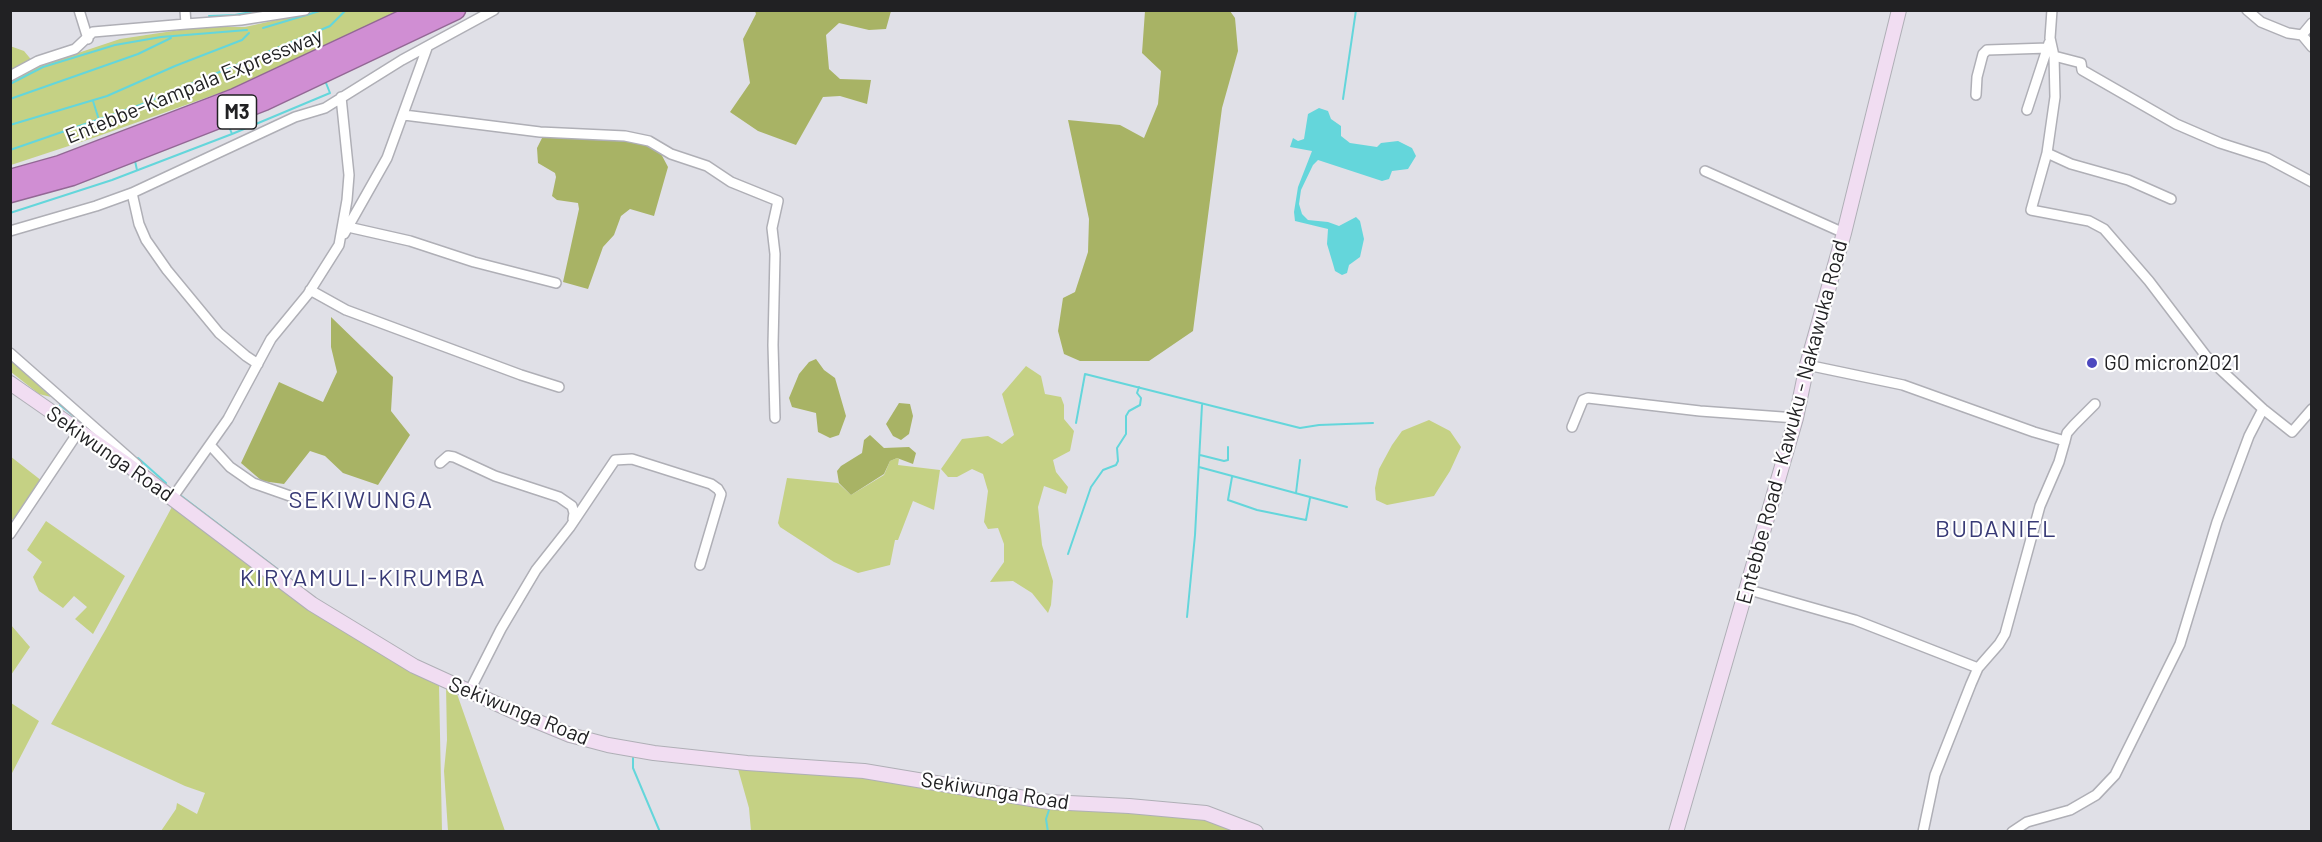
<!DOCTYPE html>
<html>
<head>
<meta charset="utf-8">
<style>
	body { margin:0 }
	#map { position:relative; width:2322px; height:842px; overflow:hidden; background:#e0e0e7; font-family:Barlow,sans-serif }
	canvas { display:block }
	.frame { position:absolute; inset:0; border:12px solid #212123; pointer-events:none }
</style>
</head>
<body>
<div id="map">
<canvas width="2322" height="842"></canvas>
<div class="frame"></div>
</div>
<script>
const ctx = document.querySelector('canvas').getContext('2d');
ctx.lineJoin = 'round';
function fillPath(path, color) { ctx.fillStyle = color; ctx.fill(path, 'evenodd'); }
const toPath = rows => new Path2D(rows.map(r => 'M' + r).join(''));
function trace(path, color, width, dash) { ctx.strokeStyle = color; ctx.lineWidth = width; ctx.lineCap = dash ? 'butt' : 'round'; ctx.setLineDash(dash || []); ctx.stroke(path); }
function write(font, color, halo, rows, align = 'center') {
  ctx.font = font + ' Barlow,sans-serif'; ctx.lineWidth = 4.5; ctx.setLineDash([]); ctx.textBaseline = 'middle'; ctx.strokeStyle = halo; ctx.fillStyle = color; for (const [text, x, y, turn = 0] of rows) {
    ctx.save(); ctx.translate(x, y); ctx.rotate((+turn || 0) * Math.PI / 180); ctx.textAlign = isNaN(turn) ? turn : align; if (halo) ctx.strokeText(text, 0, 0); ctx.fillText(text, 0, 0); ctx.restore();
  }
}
fillPath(toPath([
	[317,11,409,11,270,75,93,138,11,165,11,82,39,66,120,39,199,27,245,27],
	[10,46,24,51,34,63,10,76],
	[10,360,19,367,51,397,39,394,11,372],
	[1026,366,1041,376,1045,394,1061,397,1064,405,1064,419,1074,431,1070,451,1053,460,1056,472,1068,487,1066,494,1044,486,1038,507,1042,545,1053,581,1051,605,1048,613,1032,593,1013,581,990,582,1004,562,1004,544,998,528,988,529,984,522,988,491,983,474,972,469,957,477,948,477,941,469,962,439,988,436,1002,444,1014,435,1002,394],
	[1429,420,1450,431,1461,447,1450,471,1434,496,1387,505,1376,500,1375,488,1379,469,1392,445,1402,431],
	[10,456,42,481,19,517,11,520],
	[897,458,899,459,898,465,940,470,934,510,913,501,898,540,895,540,890,565,858,573,834,562,780,527,778,523,787,478,838,483,851,495,884,475,890,461],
	[173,505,273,583,397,664,429,679,439,686,442,831,161,831,176,809,177,803,197,814,205,793,185,786,51,724,106,629],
	[46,521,125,576,93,634,75,619,87,607,74,596,63,608,39,591,33,577,42,562,27,550],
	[11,625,30,647,11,675],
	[446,685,456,691,505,831,448,831,444,771,447,740],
	[11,703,39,721,11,775],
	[738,769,848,776,1199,816,1239,831,751,831,749,808]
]), '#c5d184');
fillPath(toPath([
	[755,11,891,11,886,29,869,30,839,23,826,35,829,69,840,79,871,80,867,104,840,96,823,97,796,145,758,131,730,112,750,83,743,39,756,14],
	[1145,11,1230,11,1235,18,1238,51,1222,108,1193,331,1149,361,1080,361,1064,354,1058,331,1063,298,1075,292,1088,252,1089,219,1068,120,1120,125,1144,138,1158,104,1161,71,1142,53],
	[543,136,593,137,639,142,659,150,668,167,654,216,630,209,621,216,614,235,603,247,588,289,563,282,579,209,578,203,557,200,552,196,556,177,555,173,538,163,537,148],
	[331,317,393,377,391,411,410,435,378,485,343,473,325,456,310,451,284,484,262,481,241,463,279,382,323,402,337,372,331,347],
	[816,359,824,370,835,378,846,416,839,435,830,438,818,432,816,413,792,407,789,398,799,374,809,362],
	[899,403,910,404,913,416,909,434,901,440,893,436,886,424],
	[870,435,884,448,909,447,916,453,913,464,897,458,890,461,884,474,851,495,839,483,837,471,841,466,862,453,864,440]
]), '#a8b365');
fillPath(toPath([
	[1319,108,1328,111,1331,119,1341,126,1341,136,1350,143,1377,147,1381,143,1398,141,1412,148,1416,156,1408,169,1392,171,1389,179,1382,181,1318,160,1313,165,1301,190,1299,204,1302,214,1308,220,1328,222,1339,226,1356,217,1360,221,1364,239,1360,257,1349,265,1347,273,1342,275,1335,271,1333,264,1327,244,1328,229,1295,221,1294,212,1298,187,1312,151,1290,147,1293,138,1298,141,1304,139,1308,114]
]), '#64d6db');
trace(toPath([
	[209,16,235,15,256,11],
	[263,28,323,10],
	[10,84,43,67,115,45,161,37,247,30],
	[10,99,138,54,171,38],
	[1343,99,1356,10],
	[93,101,99,120],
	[228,124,232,134],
	[10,125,107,96,175,66,242,40,249,33],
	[10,150,140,105,299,39,330,26,346,10],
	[135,161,137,170],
	[10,213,112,180,232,134,330,93,326,83],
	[60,405,80,421],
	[1076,423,1085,374,1300,428,1319,425,1373,423],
	[1200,455,1224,461,1228,460,1228,447],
	[138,458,166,483],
	[1199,467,1347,507],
	[1232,477,1228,500,1257,510,1306,520,1310,498],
	[1296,493,1300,460],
	[180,495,301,587],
	[1068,554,1091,487,1103,470,1116,465,1118,461,1117,448,1126,434,1126,416,1129,411,1140,405,1141,398,1137,393,1139,387],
	[1187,617,1195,535,1202,405],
	[633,758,633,768,660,832],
	[1230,831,1232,832],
	[1048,832,1046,819,1050,807]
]), '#64d6db', 2);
const minor = toPath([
	[79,10,88,39],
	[2052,10,2050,38,2054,56,2055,97,2047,153,2031,210,2089,221,2104,229,2149,281,2206,356,2263,409,2292,432,2312,409],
	[2247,10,2261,22,2288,33,2302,35,2312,47],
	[186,24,241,20,305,10],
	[2302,35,2312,23],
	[2054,56,2081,63,2082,70,2176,124,2220,143,2267,158,2312,182],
	[10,76,38,61,75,49,93,32,186,24,185,10],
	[1976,95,1977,77,1983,54,1987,50,2048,48],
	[2027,110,2049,43],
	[404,115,540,132,625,136,649,141,671,154,707,166,731,182,778,201,772,228,775,254,773,345,775,418],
	[2047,153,2071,164,2128,180,2171,199],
	[1705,171,1844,233],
	[132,193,139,224,146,240,167,270,219,333,246,356,258,364],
	[348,227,410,241,474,262,556,283],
	[10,231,96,206,132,193,295,117,325,108,402,60,494,10],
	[344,234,387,158,427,48],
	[310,290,346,310,521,375,559,387],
	[10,353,137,465],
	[1807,365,1903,385,2034,432,2065,441,2067,433,2074,425,2095,404],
	[1572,427,1583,400,1588,398,1700,411,1796,418],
	[210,445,230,467,253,483,290,496],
	[440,463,448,456,454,457,495,476,559,497,572,506,574,513,573,519],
	[169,494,173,497,228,419,271,339,308,294,339,245,347,200,349,175,341,97],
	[10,534,79,431],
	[1746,589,1855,620,1978,668],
	[469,692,501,629,536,570,570,527,615,460,632,459,711,484,718,489,721,494,700,565],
	[1923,832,1935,775,1971,684,1978,668,1999,644,2005,634,2040,506,2059,462,2065,441],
	[2012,832,2027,822,2070,810,2096,795,2115,775,2180,644,2217,522,2249,436,2263,409]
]);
const secondary = toPath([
	[10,383,128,465,312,604,414,666,519,714,570,735,608,745,654,753,747,763,864,771,1049,802,1129,806,1206,813,1256,832],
	[1676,832,1796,418,1807,365,1844,233,1899,10]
]);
const motorway = toPath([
	[10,179,60,165,235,98,423,10],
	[10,193,72,176,264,101,456,10]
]);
trace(minor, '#afafb6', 12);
trace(secondary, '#afafb6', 16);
trace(motorway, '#936895', 21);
trace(minor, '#fff', 9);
trace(secondary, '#f1ddf2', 14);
trace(motorway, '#d08ed3', 18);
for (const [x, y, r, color] of [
	[2092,363,6,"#4d48bf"]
]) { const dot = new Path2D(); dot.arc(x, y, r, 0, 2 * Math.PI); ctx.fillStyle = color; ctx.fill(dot); trace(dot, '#fff', 2); }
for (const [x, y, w] of [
	[237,112,39]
]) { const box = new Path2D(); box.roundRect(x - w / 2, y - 17, w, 34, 4.5); ctx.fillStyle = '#fff'; ctx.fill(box); trace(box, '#212123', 1.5); }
write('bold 20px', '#212123', null, [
	["M3",237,112]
]);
write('21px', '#212123', '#fff', [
	["Entebbe-Kampala Expressway",194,86,-22],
	["Entebbe Road - Kawuku - Nakawuka Road",1792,422,-75],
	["Sekiwunga Road",110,454,35],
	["Sekiwunga Road",519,711,22],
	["Sekiwunga Road",995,791,9]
]);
write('21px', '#212123', '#fff', [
	["GO micron2021",2104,363]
], 'left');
ctx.letterSpacing = '1.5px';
write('24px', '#383a76', '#fff', [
	["SEKIWUNGA",361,500],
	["BUDANIEL",1996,529],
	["KIRYAMULI-KIRUMBA",363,578]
]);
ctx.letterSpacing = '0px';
</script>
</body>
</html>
